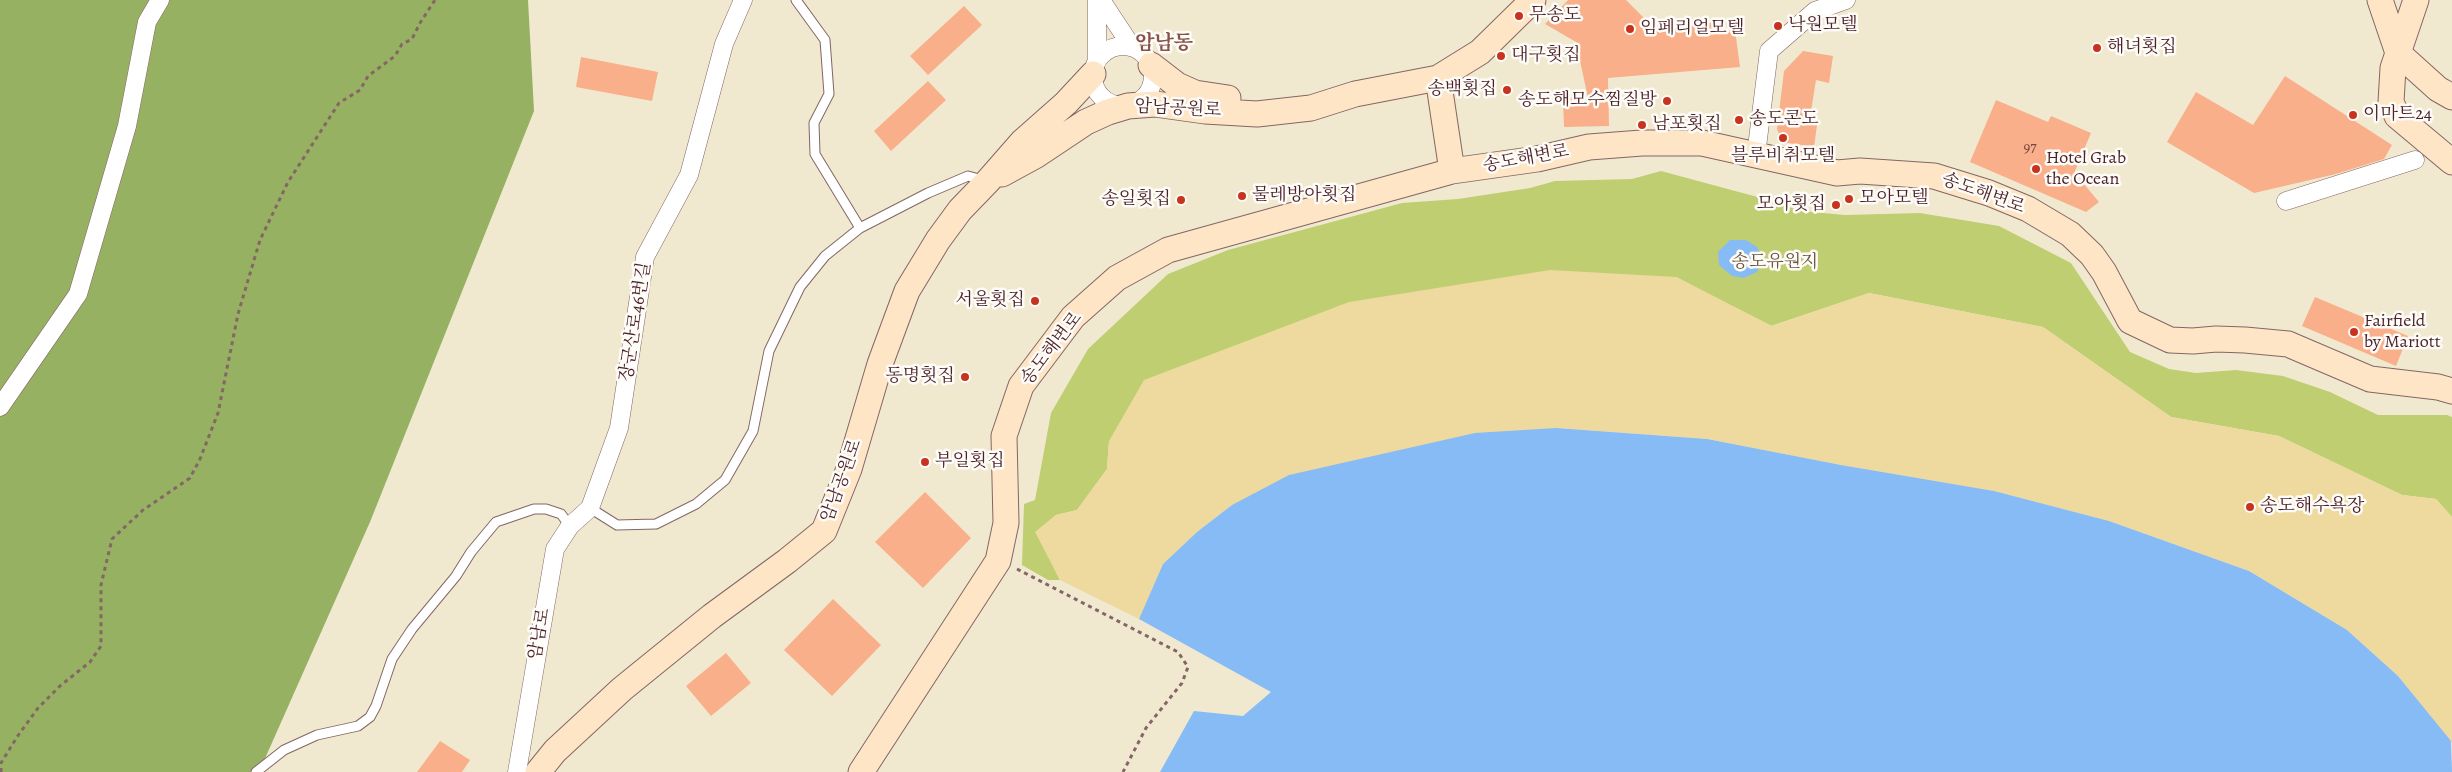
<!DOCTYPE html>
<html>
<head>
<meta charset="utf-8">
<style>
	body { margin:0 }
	canvas { display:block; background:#f0e9d0 }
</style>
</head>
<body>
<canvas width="2452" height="772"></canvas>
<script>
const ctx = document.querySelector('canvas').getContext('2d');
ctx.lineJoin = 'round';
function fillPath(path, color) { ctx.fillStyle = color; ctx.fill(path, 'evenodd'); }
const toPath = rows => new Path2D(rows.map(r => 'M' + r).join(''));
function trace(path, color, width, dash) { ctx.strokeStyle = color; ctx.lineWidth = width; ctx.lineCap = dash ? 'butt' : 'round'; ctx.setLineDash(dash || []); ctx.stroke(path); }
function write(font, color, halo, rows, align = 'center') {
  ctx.font = font + ' Alegreya,"Noto Serif KR",serif'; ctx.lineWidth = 5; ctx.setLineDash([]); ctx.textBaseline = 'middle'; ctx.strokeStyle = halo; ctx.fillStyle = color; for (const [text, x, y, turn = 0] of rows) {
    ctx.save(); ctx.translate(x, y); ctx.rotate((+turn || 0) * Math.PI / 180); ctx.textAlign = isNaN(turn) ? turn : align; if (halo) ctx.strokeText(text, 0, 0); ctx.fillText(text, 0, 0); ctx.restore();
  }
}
fillPath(toPath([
	[1661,171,1765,199,1801,211,1845,215,1920,213,1999,226,2071,263,2130,352,2169,369,2196,373,2236,370,2283,376,2330,392,2378,415,2447,415,2452,417,2452,517,2436,499,2402,495,2279,436,2171,417,2043,327,1869,293,1771,326,1676,277,1109,441,1107,469,1077,510,1056,515,1036,532,1060,580,1048,580,1022,565,1024,504,1035,500,1051,413,1088,349,1168,274,1228,250,1402,203,1458,199,1530,188,1555,181,1632,179]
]), '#bfce71');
fillPath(toPath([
	[0,0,528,0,534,111,370,522,259,772,0,772]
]), '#97b163');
fillPath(toPath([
	[1550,270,1676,277,1772,326,1869,293,2043,327,2171,417,2279,436,2402,495,2436,499,2452,517,2452,743,2398,676,2347,630,2249,571,2109,521,1994,491,1841,465,1707,439,1556,428,1232,505,1197,532,1163,564,1139,619,1060,580,1035,532,1056,515,1077,510,1107,469,1109,441,1144,380,1349,302]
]), '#eeda9e');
fillPath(toPath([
	[1730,240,1746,240,1757,247,1763,259,1757,272,1744,278,1732,276,1719,265,1718,252],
	[1556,428,1707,439,1841,465,1994,491,2109,521,2249,571,2347,630,2398,676,2451,741,2452,772,1160,772,1194,711,1243,716,1271,692,1139,619,1163,564,1197,532,1232,505,1289,475,1475,433]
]), '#86bbf5');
fillPath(toPath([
	[1568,0,1626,0,1656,30,1718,22,1720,33,1735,30,1740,67,1608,78,1609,126,1564,127,1563,98,1588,98,1576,42,1545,24],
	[964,6,982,25,928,75,910,56],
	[1803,51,1833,56,1829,83,1816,80,1809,124,1817,125,1814,147,1782,142,1777,129,1784,71],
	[581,57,658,72,652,101,576,87],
	[2285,76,2392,145,2384,159,2336,174,2254,193,2167,142,2196,92,2253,125],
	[928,81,946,100,891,151,874,131],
	[1996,100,2048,122,2051,116,2091,133,2072,178,2084,184,2099,202,2086,212,1970,162],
	[2315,297,2408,336,2396,366,2302,326],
	[925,492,971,538,923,588,875,542],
	[833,599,881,645,832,696,784,650],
	[726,653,751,683,711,716,686,686],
	[440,741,470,760,462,772,417,772]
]), '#f9af8a');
const lane = toPath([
	[796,0,825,40,829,94,814,123,815,154,860,228,928,193,968,176,986,181],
	[590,508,617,525,656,524,696,504,725,480,753,431,769,351,800,287,825,256,860,228],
	[256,772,284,750,317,735,358,726,370,717,376,706,392,659,412,629,456,576,471,552,496,522,534,509,546,509,561,514,570,526]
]);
const street = toPath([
	[1101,0,1132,47],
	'1093 76a30 30 0 1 1 60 0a30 30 0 1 1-60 0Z',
	[1097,61,1097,0],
	[1756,155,1769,51,1815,11,1846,0],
	[2286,201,2415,160],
	[0,407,78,294,127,126,147,22,160,0],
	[517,772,555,549,570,526,590,508,619,428,645,257,689,175,724,44,743,0]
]);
const secondary = toPath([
	[2380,0,2398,53,2438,89,2452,97],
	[2416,0,2393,68,2391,102,2397,116,2452,162],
	[1151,65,1177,85,1195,93,1228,98],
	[1438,78,1452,171],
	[1002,174,1035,156,1086,122,1108,112,1128,106,1155,104,1205,111,1257,114,1311,108,1355,94,1438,78,1480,52,1533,0],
	[538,772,555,751,622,689,712,616,787,561,824,531,849,469,880,364,907,291,938,240,960,210,988,181,1023,141,1066,103,1093,74],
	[861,772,998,561,1006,523,1004,436,1021,386,1073,317,1117,278,1168,250,1452,171,1537,159,1589,147,1642,143,1702,143,1837,173,1860,171,1934,176,1989,193,2028,209,2070,234,2092,255,2104,272,2130,321,2170,340,2193,341,2216,339,2245,340,2288,344,2370,379,2438,387,2452,391]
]);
trace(lane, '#846665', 11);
trace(street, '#846665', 19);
trace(secondary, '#846665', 27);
trace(toPath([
	[1017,569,1178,652,1188,667,1182,683,1146,728,1123,772],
	[1,772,1,763,17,737,38,708,60,686,90,662,101,646,101,585,112,539,143,510,190,478,200,459,218,413,238,314,260,240,288,182,339,103,360,90,368,76,395,56,402,44,412,39,420,23,435,0]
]), '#846665', 3, [4, 4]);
trace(lane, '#fff', 9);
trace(street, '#fff', 18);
trace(secondary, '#fde5c5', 25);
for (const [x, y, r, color] of [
	[1519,16,5,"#c8321e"],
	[1778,26,5,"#c8321e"],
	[1630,29,5,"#c8321e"],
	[2097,48,5,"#c8321e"],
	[1501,56,5,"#c8321e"],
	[1507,90,5,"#c8321e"],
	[1667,101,5,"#c8321e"],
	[2353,115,5,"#c8321e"],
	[1739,120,5,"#c8321e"],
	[1642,125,5,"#c8321e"],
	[1783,138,5,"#c8321e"],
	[2036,169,5,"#c8321e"],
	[1242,196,5,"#c8321e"],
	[1849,199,5,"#c8321e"],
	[1181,200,5,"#c8321e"],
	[1836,205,5,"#c8321e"],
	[1035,301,5,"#c8321e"],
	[2354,332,5,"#c8321e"],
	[965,377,5,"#c8321e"],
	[925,462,5,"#c8321e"],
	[2250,507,5,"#c8321e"]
]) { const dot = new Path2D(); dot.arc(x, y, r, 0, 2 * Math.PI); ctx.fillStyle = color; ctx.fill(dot); trace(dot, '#fdfcf7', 2); }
write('15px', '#764343', null, [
	["97",2030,148]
]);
write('18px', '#4a1f2b', '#fdfcf7', [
	["무송도",1529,16],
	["낙원모텔",1788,26],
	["임페리얼모텔",1640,29],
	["해녀횟집",2107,48],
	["대구횟집",1511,56],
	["송백횟집",1497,90,"right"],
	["송도해모수찜질방",1657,101,"right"],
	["이마트24",2363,115],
	["송도콘도",1749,120],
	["남포횟집",1652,125],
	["블루비취모텔",1783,157,"center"],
	["Hotel Grab",2046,159],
	["the Ocean",2046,180],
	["물레방아횟집",1252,196],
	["모아모텔",1859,199],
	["송일횟집",1171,200,"right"],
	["모아횟집",1826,205,"right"],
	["서울횟집",1025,301,"right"],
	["Fairfield",2364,322],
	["by Mariott",2364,343],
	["동명횟집",955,377,"right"],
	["부일횟집",935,462],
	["송도해수욕장",2260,507]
], 'left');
write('18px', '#4a1f2b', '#fdfcf7', [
	["암남공원로",1178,109,3],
	["송도해변로",1526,159,-10],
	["송도해변로",1983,194,20],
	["장군산로46번길",636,322,-81],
	["송도해변로",1052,349,-52],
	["암남공원로",842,481,-70],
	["암남로",540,634,-80]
]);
write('18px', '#6d5440', '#fdfcf7', [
	["송도유원지",1775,263]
]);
write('bold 20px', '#87514c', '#fdfcf7', [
	["암남동",1164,44]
]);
</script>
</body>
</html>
